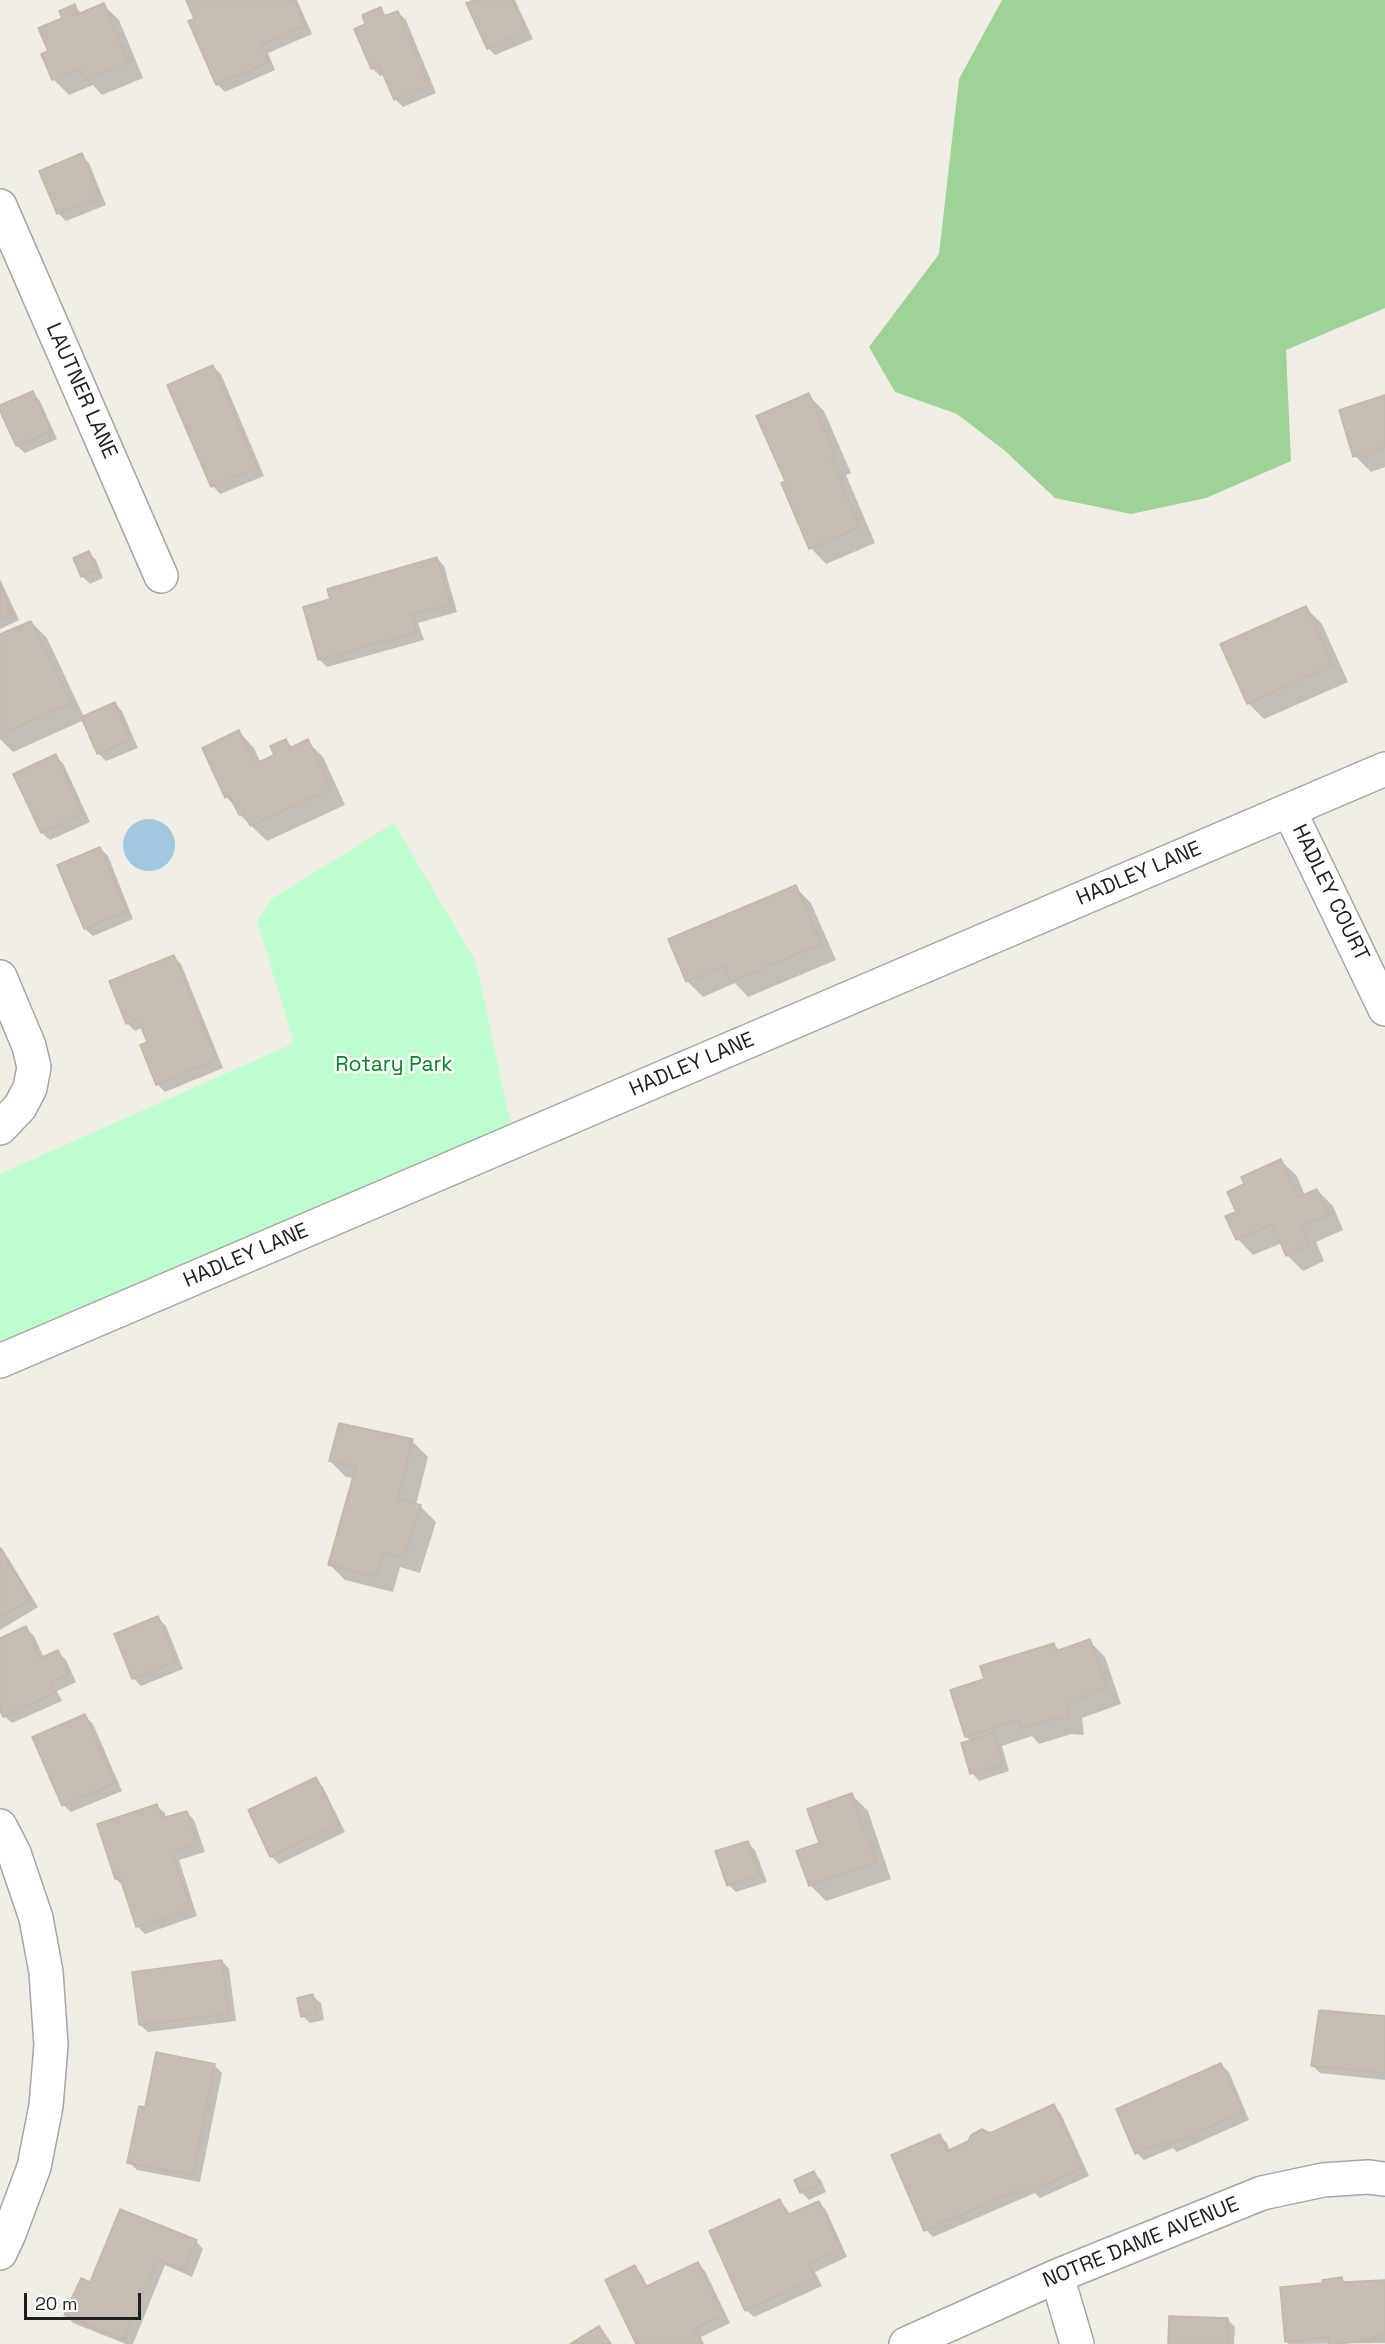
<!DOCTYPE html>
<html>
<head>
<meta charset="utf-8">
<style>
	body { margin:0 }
	#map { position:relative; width:1385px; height:2344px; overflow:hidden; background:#f0eee4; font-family:"Space Grotesk",sans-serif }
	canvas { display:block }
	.scale { position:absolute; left:24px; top:2293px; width:117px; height:27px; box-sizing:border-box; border:3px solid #1e1e1e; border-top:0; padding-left:8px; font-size:18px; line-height:21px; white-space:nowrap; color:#1e1e1e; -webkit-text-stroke:4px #fff; paint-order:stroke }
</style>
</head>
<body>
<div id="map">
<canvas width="1385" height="2344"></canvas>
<div class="scale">20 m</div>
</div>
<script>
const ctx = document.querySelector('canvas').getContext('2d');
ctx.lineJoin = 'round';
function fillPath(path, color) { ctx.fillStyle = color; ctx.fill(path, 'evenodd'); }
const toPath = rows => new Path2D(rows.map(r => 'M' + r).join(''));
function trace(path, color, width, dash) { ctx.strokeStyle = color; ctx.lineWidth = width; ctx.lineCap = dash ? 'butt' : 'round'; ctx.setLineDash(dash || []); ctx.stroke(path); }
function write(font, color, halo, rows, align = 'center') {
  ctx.font = font + ' "Space Grotesk",sans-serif'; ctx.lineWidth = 5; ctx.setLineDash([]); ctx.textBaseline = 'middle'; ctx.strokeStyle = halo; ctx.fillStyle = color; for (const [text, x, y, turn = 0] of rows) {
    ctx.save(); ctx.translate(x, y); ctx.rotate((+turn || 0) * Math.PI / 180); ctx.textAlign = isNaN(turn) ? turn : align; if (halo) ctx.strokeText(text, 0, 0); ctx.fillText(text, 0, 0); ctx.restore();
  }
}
fillPath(toPath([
	[1002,0,1385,0,1385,308,1286,350,1291,461,1206,498,1131,514,1055,498,1004,450,957,414,895,392,869,347,939,254,959,79]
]), '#9ed296');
fillPath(toPath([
	[394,823,476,962,511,1125,0,1346,0,1174,294,1043,257,921,273,898]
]), '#befdcd');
fillPath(toPath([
	'123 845a26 26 0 1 1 52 0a26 26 0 1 1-52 0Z'
]), '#a1c8e1');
fillPath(toPath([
	[187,0,297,0,312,34,268,53,275,70,225,92,217,84],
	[477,0,515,0,533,39,495,55,488,48],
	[103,5,119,20,143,78,102,95,93,85,69,95,53,79,64,19,74,6,82,14],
	[380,9,388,17,398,13,406,20,436,93,403,107,395,99,385,74,380,76,372,68,367,25],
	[81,155,89,163,106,205,66,221,59,214,41,172],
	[213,367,221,374,264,476,220,494,213,486,169,385],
	[33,393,40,401,57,439,25,453,17,446,0,407],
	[808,395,824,411,851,473,846,475,875,543,826,564,811,548,787,482],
	[1385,397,1385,467,1371,472,1355,456],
	[88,552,96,560,103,578,90,584,82,576],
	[437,558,444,566,457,612,418,623,424,640,327,667,319,659],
	[0,579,19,620,0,629],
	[1306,608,1322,624,1348,682,1264,719,1248,703],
	[31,622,47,638,84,717,115,704,122,711,138,748,106,761,99,754,84,720,13,752,0,739,0,635],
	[239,732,254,748,261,763,276,756,285,740,293,748,307,741,323,757,345,805,267,841,240,815,237,808,226,797],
	[55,756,63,763,90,822,50,840,42,833,15,774],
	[100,848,108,856,133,919,93,936,85,929,59,866],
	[795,887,811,903,836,960,748,997,735,983,703,997,687,981],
	[173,956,181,964,223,1068,165,1092,157,1084,149,1043,143,1027,135,1031,127,1023],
	[1281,1161,1297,1176,1305,1196,1317,1190,1333,1206,1343,1230,1316,1242,1324,1261,1303,1271,1287,1255,1282,1243,1253,1255,1238,1239,1227,1217,1238,1212,1246,1184],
	[412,1441,428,1457,416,1505,420,1506,436,1522,420,1573,400,1567,393,1592,345,1580,329,1564,354,1478,346,1477,330,1461],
	[0,1551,8,1558,38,1607,0,1630],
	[158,1618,166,1626,183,1669,141,1686,134,1679,116,1635],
	[26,1628,34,1636,44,1658,58,1652,66,1660,76,1682,57,1691,62,1701,12,1723,4,1716,0,1707,0,1640],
	[1089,1641,1105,1657,1121,1704,1082,1718,1084,1735,1071,1734,1039,1744,1032,1736,1002,1746,1009,1771,979,1781,972,1773,971,1741,966,1737,986,1680,1054,1644,1060,1651],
	[85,1716,93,1724,122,1791,71,1812,63,1805],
	[316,1779,323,1787,345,1832,279,1864,271,1856],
	[852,1795,868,1811,891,1879,826,1901,810,1885,821,1844],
	[157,1806,165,1813,166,1819,187,1812,194,1820,205,1852,179,1860,197,1916,145,1934,137,1926,124,1887,116,1879],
	[747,1843,755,1850,767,1882,736,1892,729,1885],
	[222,1961,229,1969,236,2021,148,2032,140,2025],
	[313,1996,321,2003,324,2020,310,2023,303,2016],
	[1385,2017,1385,2080,1320,2073,1313,2066],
	[214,2065,222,2073,200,2182,137,2170,129,2162,146,2108],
	[1221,2065,1229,2072,1249,2120,1177,2152,1173,2148,1144,2160,1137,2153],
	[1054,2106,1061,2114,1089,2176,1040,2198,1035,2193,933,2237,926,2230,940,2136,947,2143,950,2151],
	[814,2173,821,2180,826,2192,809,2200,801,2192,796,2181],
	[780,2200,791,2215,818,2202,826,2210,847,2257,815,2272,822,2286,754,2317,746,2310],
	[196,2241,203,2249,192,2277,165,2265,133,2344,126,2344,73,2323,66,2315,91,2284],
	[697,2263,705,2271,730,2323,701,2337,704,2344,638,2344,635,2267,642,2275,648,2287],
	[1342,2279,1346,2283,1385,2281,1385,2343,1289,2344,1287,2342,1324,2284],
	[1227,2319,1235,2327,1234,2344,1169,2344]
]), '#0003');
const building = toPath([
	[186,0,294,0,305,26,261,45,269,62,216,85,188,21,194,19,186,0],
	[474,0,512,0,526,31,487,49,466,3,474,0],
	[104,3,128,62,85,80,80,69,52,80,41,54,48,51,38,28,62,18,59,11,75,4,78,14,104,3],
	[381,7,384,16,398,11,429,86,394,100,379,65,371,69,354,29,365,24,362,15,381,7],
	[82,153,100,197,57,214,39,171,82,153],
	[213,365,257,468,211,487,167,385,213,365],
	[33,391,51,431,16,446,0,411,0,405,33,391],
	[809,393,836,457,831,459,860,527,809,549,781,483,785,481,756,416,809,393],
	[1385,395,1385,447,1353,457,1339,410,1385,395],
	[89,551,97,570,81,577,73,558,89,551],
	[437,557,451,604,412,615,417,632,318,660,303,607,330,599,327,589,437,557],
	[0,584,13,613,0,618,0,584],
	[1306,606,1333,665,1247,704,1220,644,1306,606],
	[31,621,71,703,0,735,0,634,31,621],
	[115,702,131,740,97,754,81,717,115,702],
	[239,730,255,764,274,755,270,746,286,739,290,748,308,739,331,789,250,826,244,813,239,815,229,795,225,798,202,748,239,730],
	[56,754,83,814,41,833,13,774,56,754],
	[100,847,127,911,84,929,57,865,100,847],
	[796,885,821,944,731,982,724,966,686,982,668,939,796,885],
	[174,955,217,1060,156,1085,140,1045,147,1042,138,1019,126,1024,109,981,174,955],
	[1281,1159,1298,1197,1317,1189,1329,1214,1301,1226,1310,1244,1286,1256,1272,1224,1236,1240,1225,1216,1236,1212,1227,1192,1244,1184,1241,1177,1281,1159],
	[339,1423,413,1439,398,1499,421,1505,405,1558,384,1552,377,1577,328,1565,356,1466,329,1461,339,1423],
	[1,1548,31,1599,0,1618,0,1549,1,1548],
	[158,1616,176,1661,132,1679,114,1634,158,1616],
	[26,1626,40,1658,58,1650,69,1674,50,1683,55,1693,3,1717,0,1710,0,1638,26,1626],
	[1090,1639,1107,1688,1067,1702,1069,1719,1055,1719,1022,1729,1019,1720,965,1737,950,1690,984,1679,980,1666,1054,1643,1056,1651,1090,1639],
	[85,1714,115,1783,62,1806,32,1737,85,1714],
	[994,1733,1003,1764,970,1774,961,1743,994,1733],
	[316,1777,339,1824,270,1857,248,1810,316,1777],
	[852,1793,876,1863,809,1886,796,1851,819,1843,807,1809,852,1793],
	[157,1804,162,1818,187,1811,198,1844,172,1853,191,1909,136,1927,120,1878,115,1879,97,1824,157,1804],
	[748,1841,760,1875,727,1886,715,1851,748,1841],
	[222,1960,229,2014,139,2025,132,1972,222,1960],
	[313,1994,317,2013,301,2017,297,1998,313,1994],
	[1319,2010,1385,2016,1385,2073,1311,2066,1319,2010],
	[156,2052,215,2064,193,2175,127,2163,139,2106,145,2107,156,2052],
	[1221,2063,1243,2112,1168,2145,1166,2141,1135,2154,1116,2109,1221,2063],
	[1054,2104,1082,2168,1031,2191,1029,2185,924,2231,891,2155,940,2134,947,2151,968,2141,971,2135,982,2129,990,2133,1054,2104],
	[814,2171,820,2184,800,2193,794,2180,814,2171],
	[780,2199,787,2215,819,2201,841,2249,809,2264,816,2278,745,2311,709,2231,780,2199],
	[120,2209,197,2240,184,2270,157,2259,124,2340,64,2315,81,2278,90,2282,120,2209],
	[698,2262,724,2315,694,2329,701,2342,695,2344,636,2344,605,2280,635,2265,645,2287,698,2262],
	[1342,2277,1343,2282,1385,2280,1385,2335,1375,2336,1375,2340,1335,2344,1329,2344,1328,2337,1285,2342,1280,2287,1323,2283,1322,2280,1342,2277],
	[1169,2316,1228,2318,1227,2344,1168,2344,1169,2316],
	[599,2326,611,2344,570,2344,599,2326]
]);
fillPath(building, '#c4bdb3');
trace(building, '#c3b7a5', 1.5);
const minor = toPath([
	[0,206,161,576],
	[1289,810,1385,1009],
	[0,977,29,1046,34,1067,30,1088,20,1107,0,1128],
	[0,1361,1385,769],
	[0,1826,14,1853,36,1918,46,1972,51,2045,46,2106,34,2167,9,2234,0,2253],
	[1057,2276,1077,2344],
	[906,2344,1057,2276,1262,2193,1323,2180,1368,2177,1385,2179]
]);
trace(minor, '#a5a5a5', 36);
trace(minor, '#fff', 33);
write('21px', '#1e1e1e', '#fff', [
	["LAUTNER LANE",81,391,66],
	["HADLEY LANE",1139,874,-23],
	["HADLEY COURT",1330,893,64],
	["HADLEY LANE",692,1065,-23],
	["HADLEY LANE",246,1256,-23],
	["NOTRE DAME AVENUE",1141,2243,-22]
]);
write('21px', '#048423', '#fff', [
	["Rotary Park",394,1065]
]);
</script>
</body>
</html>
